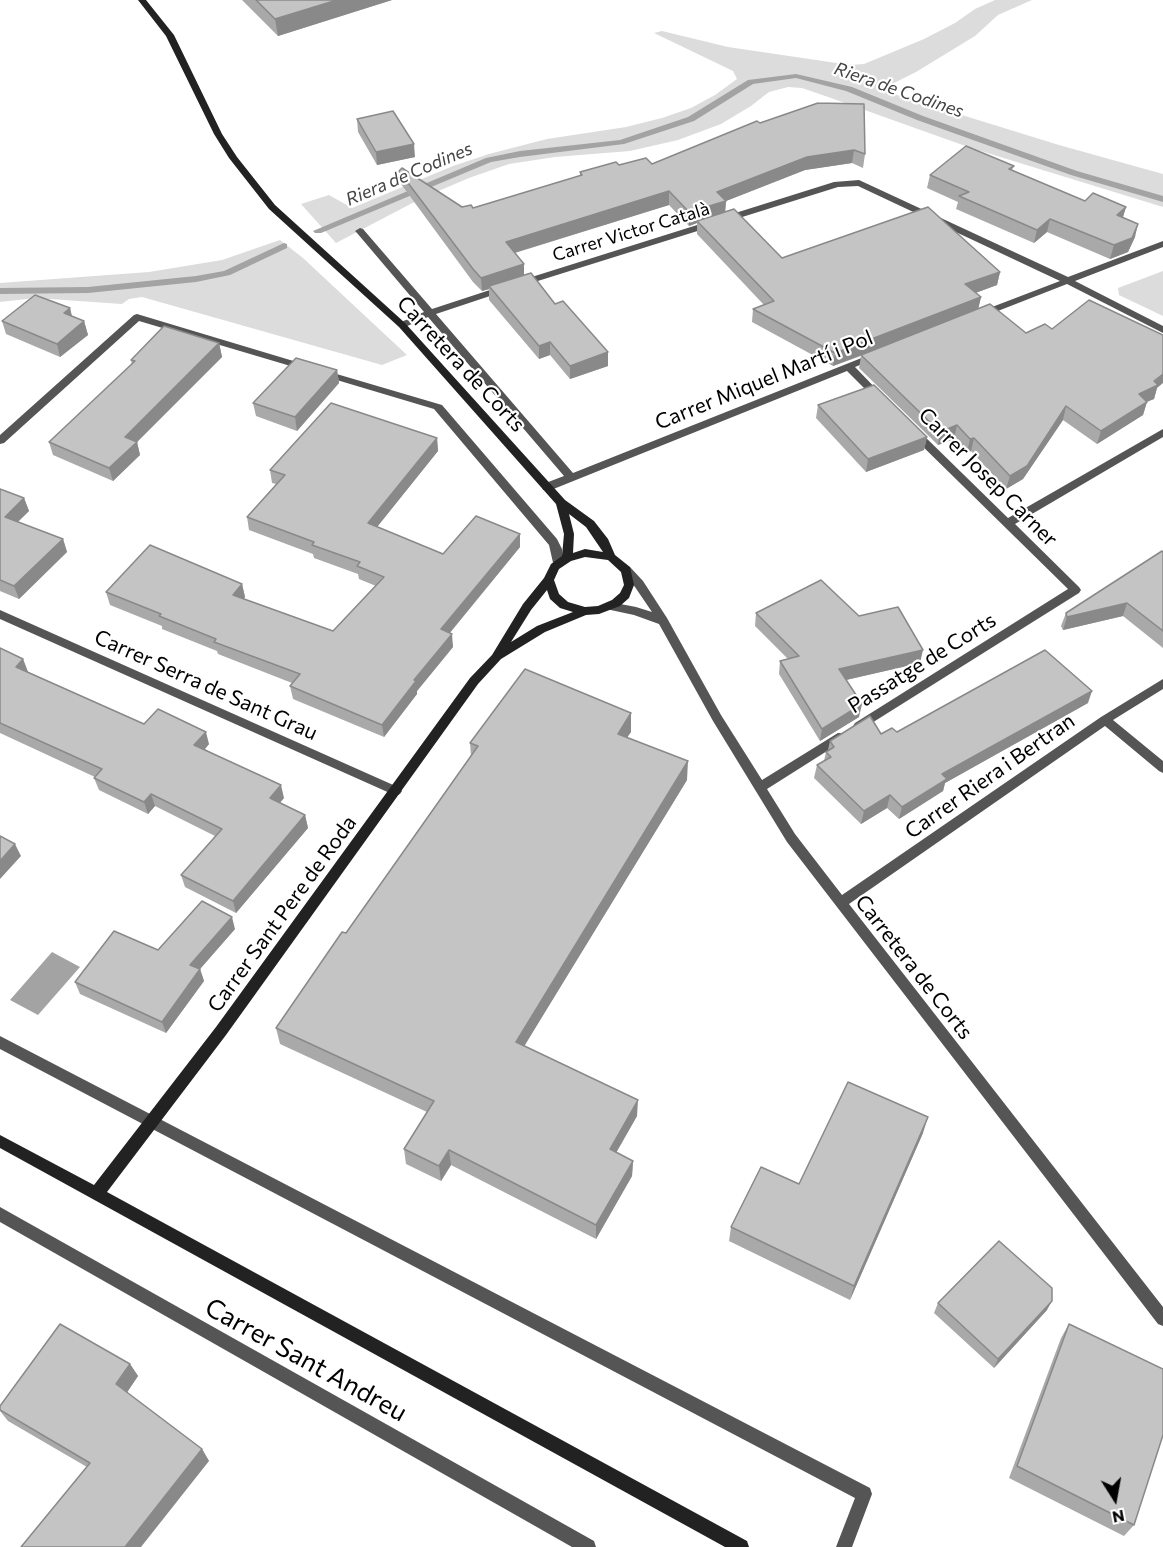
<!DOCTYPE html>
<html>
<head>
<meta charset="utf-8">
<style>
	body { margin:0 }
	#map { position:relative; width:1163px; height:1547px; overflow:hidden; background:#fff; font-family:Commissioner,sans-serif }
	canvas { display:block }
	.north { position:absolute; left:1085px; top:1469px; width:60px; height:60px; -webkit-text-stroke:4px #fff; paint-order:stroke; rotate:169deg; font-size:16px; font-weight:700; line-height:24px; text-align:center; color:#000 }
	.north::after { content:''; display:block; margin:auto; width:21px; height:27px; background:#000; clip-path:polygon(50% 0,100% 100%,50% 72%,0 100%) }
</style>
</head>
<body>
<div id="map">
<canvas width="1163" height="1547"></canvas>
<div class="north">N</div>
</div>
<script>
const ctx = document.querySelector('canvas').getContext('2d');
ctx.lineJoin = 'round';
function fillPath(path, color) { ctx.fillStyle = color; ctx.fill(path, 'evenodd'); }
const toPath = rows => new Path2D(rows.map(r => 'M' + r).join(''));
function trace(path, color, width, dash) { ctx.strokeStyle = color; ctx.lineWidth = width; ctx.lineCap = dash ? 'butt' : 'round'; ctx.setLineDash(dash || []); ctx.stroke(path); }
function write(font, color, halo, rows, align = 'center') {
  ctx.font = font + ' Commissioner,sans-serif'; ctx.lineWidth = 4.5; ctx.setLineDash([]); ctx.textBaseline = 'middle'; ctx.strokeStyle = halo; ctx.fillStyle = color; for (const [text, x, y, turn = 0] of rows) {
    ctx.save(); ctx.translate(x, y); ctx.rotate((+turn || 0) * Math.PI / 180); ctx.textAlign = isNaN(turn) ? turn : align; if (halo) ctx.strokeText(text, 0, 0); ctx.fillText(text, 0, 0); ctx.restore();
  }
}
fillPath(toPath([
	[995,0,1032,0,998,15,975,36,916,72,886,87,884,91,1059,145,1163,174,1163,207,971,148,831,98,802,88,788,87,769,92,751,106,721,124,678,140,630,151,555,157,509,164,469,178,422,198,336,243,301,204,329,195,352,208,453,166,489,154,547,139,626,127,662,118,691,108,715,95,737,79,733,71,654,33,662,31,728,47,850,65,864,64,924,39,955,23,975,9],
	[280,240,303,258,407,355,382,365,142,297,129,299,122,304,35,298,0,302,0,283,149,272,222,260],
	[1163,271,1163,316,1119,295,1118,288]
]), '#dcdcdc');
fillPath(toPath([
	[52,952,80,967,38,1015,10,1000]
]), '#a3a3a3');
fillPath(toPath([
	[796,74,852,87,923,116,1077,171,1163,196,1163,202,1071,175,917,120,846,91,796,78,753,84,694,121,624,144,520,157,491,162,321,233,315,233,313,231,486,158,520,151,620,140,688,117,748,80,796,74],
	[284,243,287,244,287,248,230,275,196,282,88,293,0,294,0,288,88,287,196,276,224,271,284,243]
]), '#a3a3a3');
fillPath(toPath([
	[859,180,1068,277,1163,241,1163,247,1075,281,1163,326,1163,333,1067,284,985,316,979,316,979,312,1060,281,858,186,838,187,525,285,519,285,517,283,519,281,834,182,859,180],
	[360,228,363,229,432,309,499,287,505,287,505,291,436,314,573,473,874,353,879,356,877,358,855,367,884,397,879,400,875,399,847,371,551,490,543,490,542,487,543,484,564,476,428,317,405,327,399,327,399,323,424,312,357,233,355,231,360,228],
	[137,314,310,366,312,368,307,371,304,370,139,321,4,443,0,444,0,435,134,315,137,314],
	[323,370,442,405,557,539,562,549,563,564,562,567,554,567,549,545,434,409,320,375,318,373,323,370],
	[914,429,918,430,1008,518,1163,429,1163,437,1015,524,1079,587,1081,590,1079,593,859,731,853,726,855,723,1068,589,910,434,910,430,914,429],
	[626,566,630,567,643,581,667,618,721,715,762,780,838,733,846,733,848,736,846,739,767,789,795,834,842,895,1101,717,1163,679,1163,689,1113,720,1163,761,1163,773,1159,771,1105,726,849,904,1163,1307,1163,1326,1158,1324,787,842,713,721,659,624,634,615,606,609,604,606,606,603,610,602,636,607,652,612,635,587,621,570,626,566],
	[0,610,400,788,402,791,400,794,396,796,392,794,0,619,0,610],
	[0,1036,870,1488,872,1494,852,1547,836,1547,855,1498,0,1049,0,1036],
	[0,1207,594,1541,596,1547,572,1547,0,1222,0,1207]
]), '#555');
fillPath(toPath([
	[138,0,146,0,174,35,222,134,237,157,275,205,405,323,565,500,594,521,608,539,615,555,630,567,634,585,629,598,620,606,599,614,586,615,545,632,501,659,478,684,226,1035,107,1192,747,1541,749,1547,725,1547,0,1148,0,1135,94,1185,216,1027,470,678,492,655,523,604,544,578,551,564,562,556,564,534,556,504,399,327,269,209,229,158,214,134,166,36,138,0],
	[569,514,586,527,603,552,585,549,573,553,574,534,569,514],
	[585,557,608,560,621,572,624,585,620,593,612,600,598,606,585,607,568,602,559,594,554,580,559,569,571,561,585,557],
	[547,590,550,599,560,608,573,612,537,626,511,642,531,610,547,590]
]), '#222');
fillPath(toPath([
	[242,0,392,0,278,36],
	[818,103,865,154,863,168,852,163,805,170,726,201,725,212,782,258,1000,272,997,285,975,293,981,297,978,309,1026,333,1052,329,1157,388,1154,399,1147,401,1143,415,1097,444,1063,420,1023,479,1006,489,971,451,967,453,954,439,938,445,859,368,861,356,833,366,752,322,753,309,764,305,697,234,697,223,689,226,669,205,515,253,524,275,555,304,608,366,570,379,550,355,539,359,489,300,489,289,482,291,473,282,401,184,399,171,462,207,473,208,580,176,580,172,619,165,652,164,760,123],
	[357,119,415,157,377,165,358,132],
	[1014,166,1012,170,1085,201,1126,207,1123,217,1135,237,1128,252,1110,259,1047,232,1034,243,956,209,958,202,927,188,930,175],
	[70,308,72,316,84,321,88,335,60,357,6,334,2,321],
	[219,343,222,357,137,442,140,455,113,481,53,455,49,442,132,365,131,360],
	[337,370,339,383,297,431,256,416,253,403],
	[818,405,927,437,924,450,866,472,816,418],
	[437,438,438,451,377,527,443,554,520,534,520,547,450,633,453,647,417,691,417,694,384,737,293,699,290,686,292,683,218,654,217,651,162,629,162,626,110,605,106,592,242,584,245,597,244,599,333,631,376,586,359,579,358,574,314,558,313,554,249,530,247,517,276,484,272,483,270,470],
	[0,489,24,498,29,511,18,522,63,539,67,552,19,599,0,591],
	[1163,552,1163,648,1123,616,1063,630,1061,626,1066,613],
	[756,613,859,616,920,663,846,680,859,717,820,741,779,674,780,661,788,659,755,626],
	[0,648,23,659,28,672,144,724,209,744,205,749,284,798,279,803,305,815,308,828,236,913,185,887,181,875,215,836,155,806,148,814,99,790,94,778,95,777,0,733],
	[1088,703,945,783,943,791,899,819,887,808,861,824,814,778,817,765,824,761,826,752,828,750,830,741,897,732],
	[631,732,627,737,687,780,524,1046,637,1116,616,1153,633,1161,632,1176,596,1239,451,1165,441,1181,406,1164,404,1149,427,1112,280,1044,276,1028,346,933,471,756,470,743],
	[235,929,200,969,204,981,166,1033,80,994,75,982,158,950],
	[923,1133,850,1300,729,1241,731,1227,799,1184],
	[938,1303,1047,1310,994,1368,934,1313],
	[1069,1324,1134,1525,1124,1536,1009,1478,1061,1338],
	[130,1364,138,1376,127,1392,202,1449,209,1461,87,1467,8,1421,0,1411,0,1406]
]), '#a9a9a9');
fillPath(toPath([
	[337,0,392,0,278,36,275,19],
	[414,144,415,157,377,165,376,152],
	[854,150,852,163,805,170,726,201,725,214,697,221,697,223,689,226,689,212,717,192,807,157],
	[669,191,669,205,507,255,506,242],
	[1126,207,1122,220,1117,215],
	[1050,219,1047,232,1034,243,1037,230],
	[1138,224,1135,237,1128,252,1110,259,1114,245],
	[524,264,524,278,489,286,489,289,482,291,481,278],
	[1000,272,997,285,962,298,965,284],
	[981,297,978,310,833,366,835,353],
	[70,308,73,322,64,313],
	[84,321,88,335,60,357,57,344],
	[550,342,550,355,539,359,539,346],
	[219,343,222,357,137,442,140,455,113,481,109,468,125,437],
	[608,352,608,366,570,379,570,366],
	[337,370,339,383,297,431,295,417],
	[1163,374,1163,383,1157,388,1154,399,1135,407,1139,394],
	[1147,402,1143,415,1097,444,1101,431],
	[1066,406,1063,420,1023,479,1006,489,1010,476],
	[957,425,954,439,938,445,940,432],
	[927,437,924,450,866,472,868,459],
	[437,438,438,451,369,537,368,523],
	[974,438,971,451,967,453,970,439],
	[24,498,29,511,9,530,5,517],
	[520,534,520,547,442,642,441,629],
	[63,539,67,552,19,599,14,586],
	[242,584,245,597,236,608,233,595],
	[1127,603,1123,616,1063,630,1067,617],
	[452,634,453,647,417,691,417,694,384,737,382,725,414,680],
	[923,650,920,663,837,682,839,669],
	[23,659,28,672,16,667],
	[1092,691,1088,703,945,783,943,791,899,819,902,807,942,774],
	[862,704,859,717,820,741,822,729],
	[631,713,631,732,617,752,618,734],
	[206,732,209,744,198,757,194,745],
	[688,761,687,780,517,1058,516,1042],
	[281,785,284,798,273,811,270,798],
	[151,794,155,806,148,814,144,802],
	[890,795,887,808,861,824,864,811],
	[305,815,308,828,236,913,233,901],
	[15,844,21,856,0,879,0,861],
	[232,917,235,929,200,969,204,981,166,1033,162,1022,190,965],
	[638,1100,637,1116,609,1165,610,1149],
	[928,1117,923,1133,850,1300,854,1286],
	[449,1150,451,1165,441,1181,439,1166],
	[633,1161,632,1176,596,1239,596,1225],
	[1052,1301,1047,1310,994,1368,998,1359],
	[130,1364,138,1376,124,1397,116,1384],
	[202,1449,209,1461,141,1547,125,1547]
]), '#898989');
const building = toPath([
	[256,0,337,0,275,19,256,0],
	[818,103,864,104,865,154,854,150,807,157,717,192,726,201,689,212,669,191,506,242,524,264,481,278,473,269,399,171,402,168,462,207,471,205,473,208,582,175,580,172,616,162,619,165,646,158,652,164,757,121,760,123,818,103],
	[393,111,414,144,376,152,357,119,393,111],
	[966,146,1014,166,1009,169,1085,201,1093,193,1126,207,1117,215,1138,224,1132,238,1114,245,1050,219,1037,230,959,196,969,192,930,175,966,146],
	[928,207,1000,272,965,284,981,297,835,353,753,309,774,301,697,221,734,209,782,258,928,207],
	[531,273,555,304,563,301,608,352,570,366,550,342,539,346,489,286,531,273],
	[35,295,70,308,64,313,84,321,57,344,2,321,35,295],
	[1089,300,1163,335,1163,374,1154,381,1158,385,1139,394,1147,402,1101,431,1066,406,1027,466,1010,476,974,438,970,439,957,425,940,432,861,355,990,304,1026,333,1045,324,1052,329,1089,300],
	[164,326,219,343,125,437,137,442,109,468,49,442,135,361,131,360,164,326],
	[296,358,337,370,295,417,253,403,296,358],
	[874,385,927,437,868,459,818,405,874,385],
	[331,403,437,438,368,523,443,554,476,516,520,534,441,629,452,634,414,680,416,681,382,725,290,686,300,674,214,642,216,639,159,616,161,614,106,592,150,545,242,584,233,595,333,631,384,577,357,566,360,562,312,545,314,542,247,517,285,475,270,470,331,403],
	[0,489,24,498,5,517,63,539,14,586,0,580,0,489],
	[1162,551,1163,552,1163,631,1127,603,1067,617,1066,613,1162,551],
	[821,580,859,616,898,607,923,650,839,669,862,704,822,729,780,661,799,656,756,613,821,580],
	[0,648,23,659,16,667,144,724,158,709,206,732,194,745,281,785,270,798,305,815,233,901,181,875,222,829,151,794,144,802,94,778,102,769,0,723,0,648],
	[1045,650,1092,691,942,774,947,779,902,807,890,795,864,811,817,765,831,757,826,752,834,747,830,741,870,716,881,734,892,728,897,732,1045,650],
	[525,669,631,713,618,734,688,761,516,1042,638,1100,610,1149,633,1161,596,1225,449,1150,439,1166,404,1149,434,1101,276,1028,342,932,346,933,478,746,470,743,525,669],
	[0,836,15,844,0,861,0,836],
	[202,901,232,917,190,965,200,969,162,1022,75,982,114,931,158,950,202,901],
	[848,1082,928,1117,854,1286,731,1227,761,1167,799,1184,848,1082],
	[999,1241,1052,1288,1052,1301,998,1359,938,1303,999,1241],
	[60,1324,130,1364,116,1384,202,1449,125,1547,21,1547,90,1463,0,1410,0,1406,60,1324],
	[1069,1324,1163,1369,1163,1435,1134,1525,1017,1466,1069,1324]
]);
fillPath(building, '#c4c4c4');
trace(building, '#898989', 1.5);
write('italic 18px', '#444', '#fff', [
	["Riera de Codines",899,90,19],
	["Riera de Codines",409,174,-23]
]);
write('18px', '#000', '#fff', [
	["Carrer Victor Català",631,232,-17]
]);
write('21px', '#000', '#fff', [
	["Carretera de Corts",461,364,47],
	["Carrer Miquel Martí i Pol",764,380,-22],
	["Carrer Josep Carner",988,477,45],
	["Passatge de Corts",922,663,-32],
	["Carrer Serra de Sant Grau",206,685,24],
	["Carrer Riera i Bertran",990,776,-35],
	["Carrer Sant Pere de Roda",282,914,-54],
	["Carretera de Corts",914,967,52]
]);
write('26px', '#000', '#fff', [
	["Carrer Sant Andreu",306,1360,29]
]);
</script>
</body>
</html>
